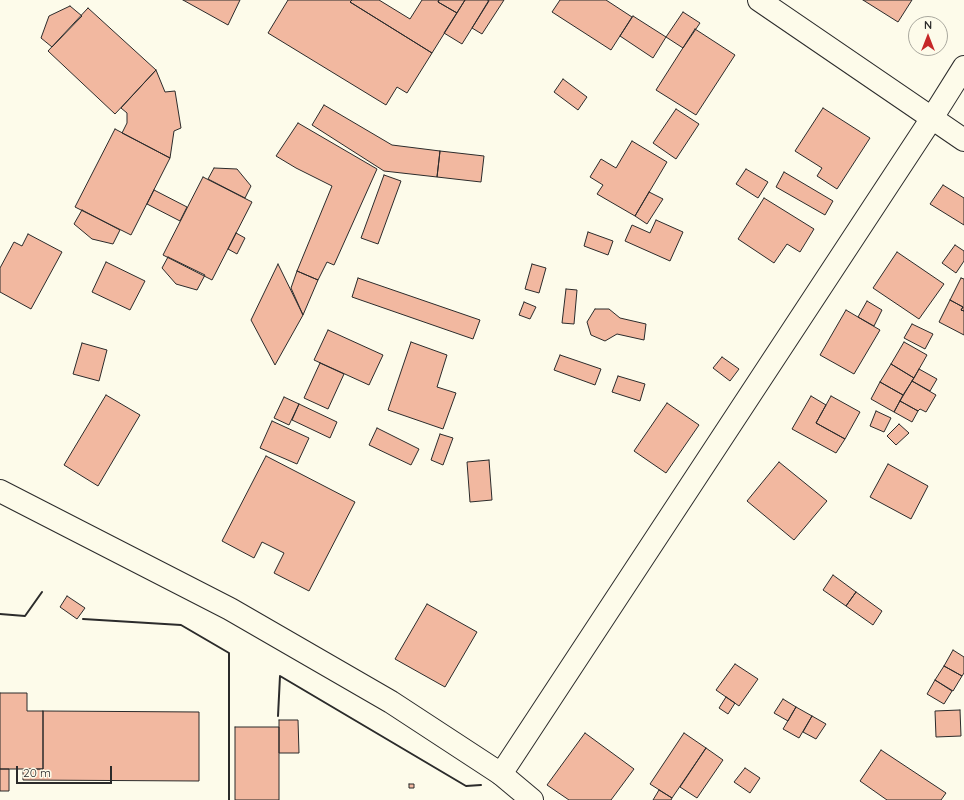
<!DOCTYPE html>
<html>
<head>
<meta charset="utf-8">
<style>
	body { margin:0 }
	#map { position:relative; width:964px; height:800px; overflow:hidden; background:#fdfbea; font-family:Quicksand,sans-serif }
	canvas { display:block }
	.north { position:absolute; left:908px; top:16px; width:40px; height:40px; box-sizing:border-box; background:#fdfbea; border:1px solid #a9a89e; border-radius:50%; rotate:0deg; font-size:11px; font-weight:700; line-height:16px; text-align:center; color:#2b2b2b }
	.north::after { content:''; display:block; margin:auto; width:14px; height:18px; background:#c62828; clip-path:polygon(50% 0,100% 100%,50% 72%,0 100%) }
	.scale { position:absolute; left:16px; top:766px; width:96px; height:18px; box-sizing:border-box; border:2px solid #2b2b2b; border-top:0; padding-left:5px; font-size:12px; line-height:14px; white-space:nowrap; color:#2b2b2b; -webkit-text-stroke:3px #fdfbea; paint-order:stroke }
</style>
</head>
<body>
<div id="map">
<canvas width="964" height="800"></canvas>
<div class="north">N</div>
<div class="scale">20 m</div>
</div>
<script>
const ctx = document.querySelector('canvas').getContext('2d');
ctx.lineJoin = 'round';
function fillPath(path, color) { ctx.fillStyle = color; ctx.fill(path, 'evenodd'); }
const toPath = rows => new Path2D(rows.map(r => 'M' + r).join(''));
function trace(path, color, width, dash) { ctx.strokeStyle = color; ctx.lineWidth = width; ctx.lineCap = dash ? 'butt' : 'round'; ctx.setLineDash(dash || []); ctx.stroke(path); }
const building = toPath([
	[183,0,240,0,228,25,183,0],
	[288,0,352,0,350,2,432,53,407,93,397,87,386,105,268,33,288,0],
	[352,0,379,0,410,19,422,0,439,0,438,2,457,13,432,53,350,2,352,0],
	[439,0,465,0,457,13,438,2,439,0],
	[465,0,487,0,489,1,462,44,444,33,465,0],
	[489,0,504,0,482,34,472,28,489,0],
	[560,0,606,0,632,17,611,50,552,12,560,0],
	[863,0,912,0,898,22,863,0],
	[70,6,82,16,52,47,41,38,49,16,70,6],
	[88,8,156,70,115,114,48,51,88,8],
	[683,12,700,23,683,48,666,37,683,12],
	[633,16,666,37,653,58,620,36,633,16],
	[695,29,735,55,696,115,656,90,695,29],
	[156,70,165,92,175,91,181,128,174,131,170,158,122,133,127,123,127,113,121,108,156,70],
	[563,79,587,97,578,110,554,92,563,79],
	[324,105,392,145,440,151,437,177,384,171,312,125,324,105],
	[823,108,870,138,837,189,817,176,822,168,795,151,823,108],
	[676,109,699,124,676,159,653,143,676,109],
	[298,123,377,169,334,265,327,262,318,280,297,271,332,186,296,168,276,156,298,123],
	[115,129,170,158,131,235,75,207,115,129],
	[632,141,667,162,635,216,597,194,603,185,590,177,601,159,616,168,632,141],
	[440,151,484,156,481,182,437,177,440,151],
	[214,168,237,169,251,186,245,198,208,179,214,168],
	[746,169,768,182,758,198,736,184,746,169],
	[784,172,833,201,825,215,776,187,784,172],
	[384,175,401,181,378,244,361,238,384,175],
	[203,177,252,202,212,280,163,255,203,177],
	[943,185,964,198,964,225,930,204,943,185],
	[154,190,187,207,180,221,147,204,154,190],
	[649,192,663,199,647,224,635,216,649,192],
	[764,198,814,229,800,252,787,244,774,263,738,239,764,198],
	[82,210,120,230,113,244,92,239,74,224,82,210],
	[656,220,683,232,670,261,625,241,632,225,650,233,656,220],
	[588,232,613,241,608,255,584,246,588,232],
	[236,233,245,238,237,254,228,249,236,233],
	[28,234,62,252,31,309,0,292,0,268,14,242,22,246,28,234],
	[955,245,964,251,964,261,956,273,942,263,955,245],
	[897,252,944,284,919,319,873,288,897,252],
	[168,257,205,275,197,290,176,284,162,268,168,257],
	[106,262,145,281,130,310,92,292,106,262],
	[278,264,303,315,275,365,251,320,278,264],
	[532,264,546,268,539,293,525,289,532,264],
	[297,271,318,280,303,315,291,288,297,271],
	[358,278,480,320,473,339,352,297,358,278],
	[961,278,964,279,964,311,961,310,963,307,950,300,961,278],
	[566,289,577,290,574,324,562,323,566,289],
	[950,300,963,307,961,310,964,311,964,335,939,322,950,300],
	[867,301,882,310,874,326,858,317,867,301],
	[524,302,536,307,530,319,519,315,524,302],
	[595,309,609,309,620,318,646,324,644,340,617,334,605,341,591,335,587,322,595,309],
	[846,310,880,330,854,374,820,355,846,310],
	[912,324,933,334,925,349,904,338,912,324],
	[328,330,383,355,369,385,314,360,328,330],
	[411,342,447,355,437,387,456,393,443,429,388,410,411,342],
	[904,342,927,355,914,378,891,364,904,342],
	[82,343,107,350,99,381,73,374,82,343],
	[560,355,601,369,595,385,554,370,560,355],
	[722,357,739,369,730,381,713,368,722,357],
	[320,363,344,374,328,409,304,398,320,363],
	[891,364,914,378,903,395,880,382,891,364],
	[919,369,937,379,930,391,912,381,919,369],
	[618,376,645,384,640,401,612,392,618,376],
	[912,381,936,395,926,412,920,409,918,411,900,401,912,381],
	[880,382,903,395,894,412,871,399,880,382],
	[106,395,140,415,98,486,64,465,106,395],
	[811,396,826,405,816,423,845,439,836,453,792,429,811,396],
	[831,396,860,412,845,439,816,423,831,396],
	[284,397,299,404,289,425,274,418,284,397],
	[900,401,918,411,912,422,894,412,900,401],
	[667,403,699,425,666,473,634,451,667,403],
	[299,404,337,422,330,438,292,420,299,404],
	[876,411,891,418,884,432,870,426,876,411],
	[272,421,309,438,297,464,260,448,272,421],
	[899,424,909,433,896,445,887,436,899,424],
	[377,428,419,449,411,465,369,445,377,428],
	[440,434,453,438,443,465,431,460,440,434],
	[266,456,355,502,309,591,274,573,284,553,262,542,254,558,222,541,266,456],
	[489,460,492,500,470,502,467,462,489,460],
	[779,462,827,501,794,540,747,501,779,462],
	[888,464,928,486,911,519,870,497,888,464],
	[833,575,856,592,846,606,823,590,833,575],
	[856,592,882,611,873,625,846,606,856,592],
	[67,596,85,608,77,619,60,607,67,596],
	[427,604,477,632,445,687,395,659,427,604],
	[953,650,964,657,964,673,962,676,944,666,953,650],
	[735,664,758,679,739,706,716,690,735,664],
	[944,666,962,676,953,691,935,680,944,666],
	[935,680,952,691,944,704,927,694,935,680],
	[0,693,27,693,27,711,43,711,43,769,0,769,0,693],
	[726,697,735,703,728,714,719,708,726,697],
	[783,699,796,707,788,721,774,713,783,699],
	[796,707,812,716,799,738,783,729,796,707],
	[960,710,961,736,936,737,935,711,960,710],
	[43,711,199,712,199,781,23,780,23,769,43,769,43,711],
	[812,716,826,724,816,739,803,732,812,716],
	[279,720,298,720,299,753,279,753,279,720],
	[235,727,279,727,279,800,235,800,235,727],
	[585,733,634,769,611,800,569,800,547,785,585,733],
	[684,733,706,748,672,798,650,784,684,733],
	[706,748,723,760,697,798,680,787,706,748],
	[881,750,946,793,941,800,887,800,860,781,881,750],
	[745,768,760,778,750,793,734,782,745,768],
	[0,769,9,769,9,791,0,791,0,769],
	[409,784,414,784,414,788,409,788,409,784],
	[659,790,672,798,671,800,653,800,659,790]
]);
fillPath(building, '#f2b8a0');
trace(building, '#2b2b2b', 1);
const minor = toPath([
	[759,0,964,140],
	[501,774,532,800]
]);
const tertiary = toPath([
	[0,491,230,609,391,702,501,774,932,118,964,67]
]);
trace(minor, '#2b2b2b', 24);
trace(tertiary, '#2b2b2b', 24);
trace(minor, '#fdfbea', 22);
trace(tertiary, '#fdfbea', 22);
trace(toPath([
	[0,614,25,616,42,592],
	[83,619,181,625,229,653,229,800],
	[278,716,280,676,466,786,481,785]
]), '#2b2b2b', 2);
</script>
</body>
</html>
